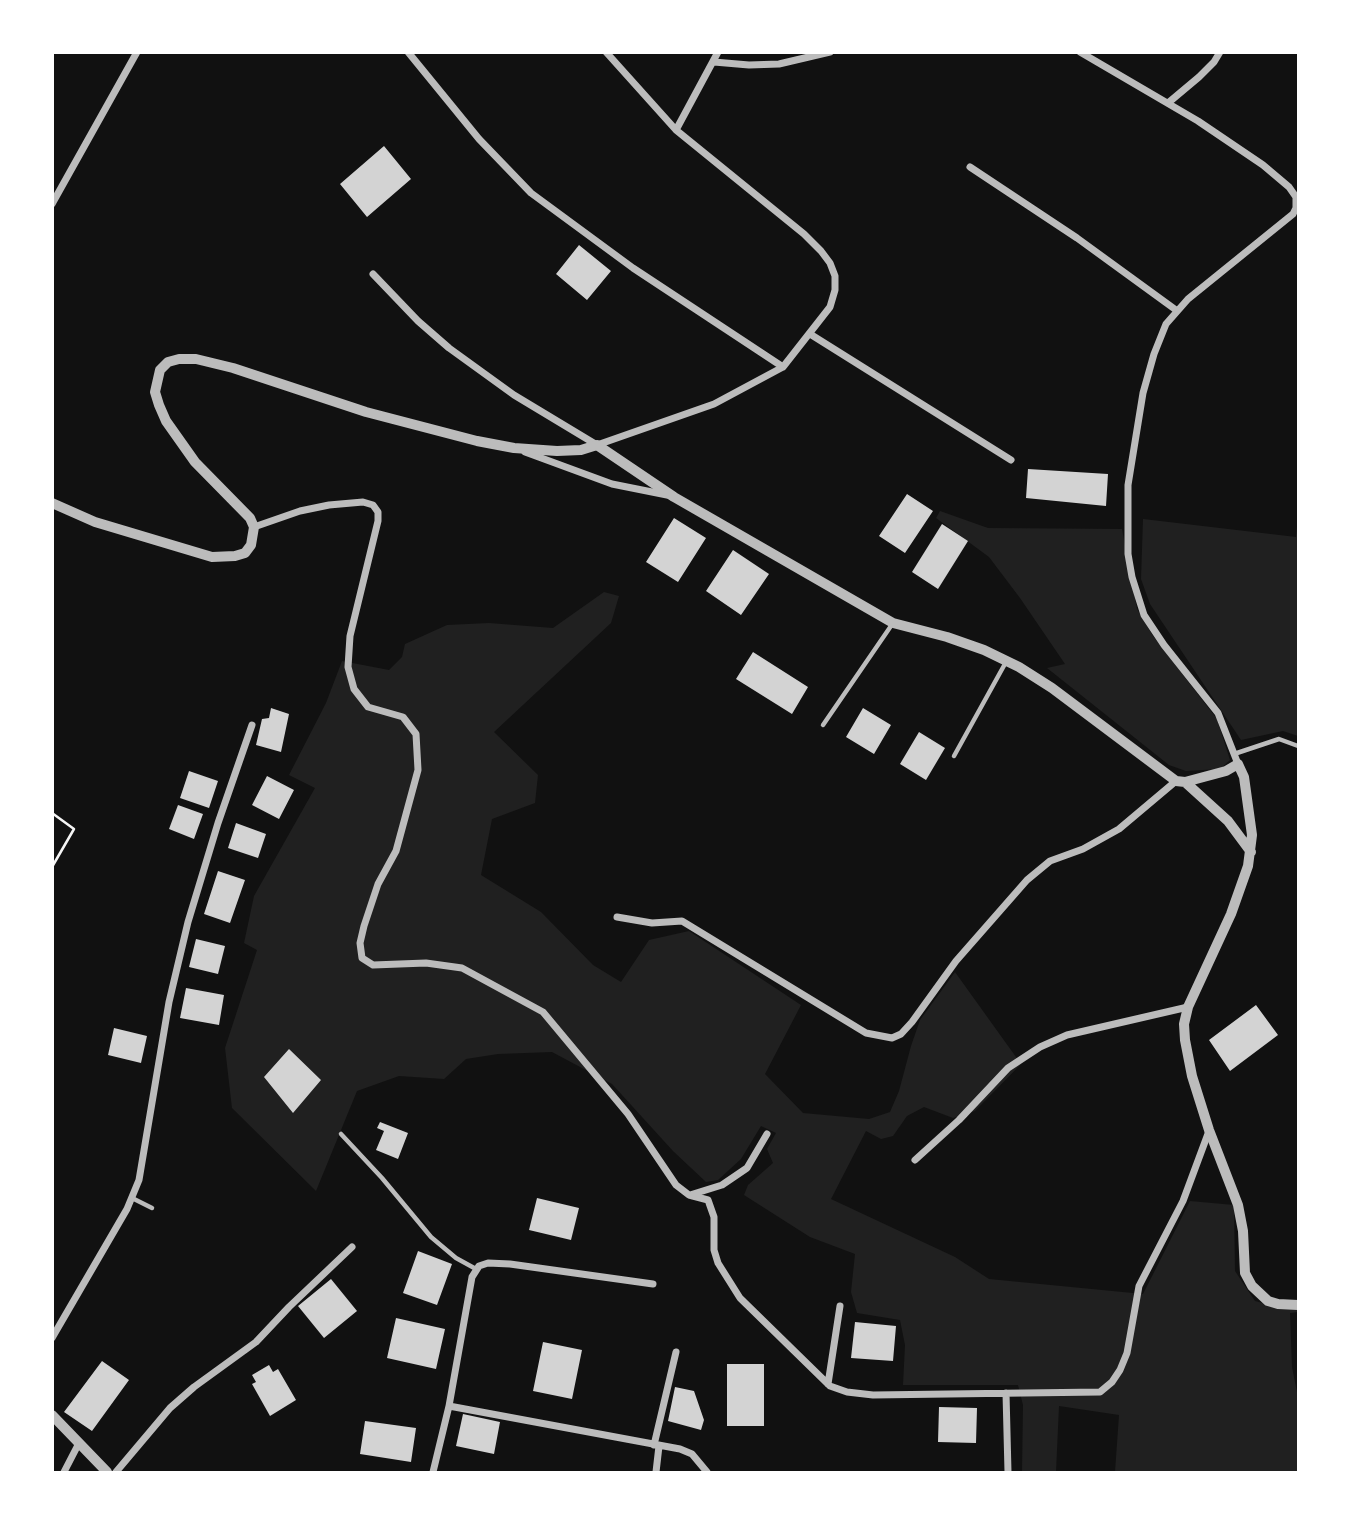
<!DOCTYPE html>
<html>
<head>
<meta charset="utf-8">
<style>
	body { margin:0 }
	#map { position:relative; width:1351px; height:1525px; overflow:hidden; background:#111; font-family:"Zilla Slab",serif }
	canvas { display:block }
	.frame { position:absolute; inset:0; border:54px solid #fff; pointer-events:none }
</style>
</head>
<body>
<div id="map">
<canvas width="1351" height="1525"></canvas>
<div class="frame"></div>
</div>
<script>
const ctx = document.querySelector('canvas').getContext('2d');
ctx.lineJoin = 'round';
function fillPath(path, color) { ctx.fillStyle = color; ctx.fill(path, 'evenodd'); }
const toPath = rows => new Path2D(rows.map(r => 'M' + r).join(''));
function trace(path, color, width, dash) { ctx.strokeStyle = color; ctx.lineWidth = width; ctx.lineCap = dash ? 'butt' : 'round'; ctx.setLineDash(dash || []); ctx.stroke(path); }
fillPath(toPath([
	[940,511,988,528,1122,529,1137,609,1153,636,1217,719,1230,760,1220,769,1186,771,1169,765,1047,668,1065,664,1020,598,989,557,936,518],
	[1298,516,1298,736,1283,731,1241,740,1150,604,1141,579,1143,519,1296,537],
	[604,592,619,596,611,623,494,732,538,775,535,803,492,819,481,875,541,912,593,965,621,982,649,940,689,931,801,1005,765,1074,803,1113,869,1119,890,1112,899,1091,911,1046,920,1020,955,972,1021,1064,975,1111,953,1118,924,1107,907,1116,893,1136,881,1139,866,1131,831,1199,955,1257,989,1279,1143,1294,1190,1201,1234,1205,1235,1271,1255,1301,1274,1306,1298,1308,1298,1312,1290,1313,1292,1367,1298,1397,1298,1472,1115,1472,1119,1415,1059,1406,1056,1472,1022,1472,1023,1405,1018,1385,903,1385,905,1345,900,1320,857,1313,851,1292,855,1254,810,1237,744,1195,748,1185,773,1163,767,1149,776,1133,761,1126,741,1159,718,1180,706,1182,673,1151,612,1084,552,1052,498,1054,466,1059,444,1079,399,1076,357,1091,316,1191,232,1108,225,1048,257,950,244,943,254,896,315,788,289,775,326,703,342,661,389,670,402,657,405,644,447,625,489,623,553,628]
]), '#202020');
fillPath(toPath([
	[384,146,411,179,367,217,340,184],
	[579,245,611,271,587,300,556,274],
	[1028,469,1108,474,1106,506,1026,498],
	[907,494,933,511,905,553,879,536],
	[674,518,706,538,678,582,646,562],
	[942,524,968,541,938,589,912,572],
	[733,550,769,574,741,615,706,591],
	[753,652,808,687,792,714,736,679],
	[271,708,289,714,281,752,256,745,262,719,269,718],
	[863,708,891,725,874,754,846,737],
	[919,732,945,748,926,780,900,764],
	[189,771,218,781,209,808,180,798],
	[267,776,294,790,279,819,252,805],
	[178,805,203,814,194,839,169,829],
	[236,823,266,834,258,858,228,848],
	[218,871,245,880,230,923,204,914],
	[196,939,225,946,218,974,189,967],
	[186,988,224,995,219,1025,180,1018],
	[1256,1005,1278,1035,1230,1071,1209,1040],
	[114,1028,147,1036,141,1063,108,1055],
	[289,1049,321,1080,293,1113,264,1077],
	[380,1122,408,1133,398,1159,376,1150,384,1131,377,1128],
	[537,1198,579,1208,571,1240,529,1230],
	[418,1251,452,1264,437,1305,403,1293],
	[331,1279,357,1311,324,1338,298,1306],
	[396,1318,445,1329,436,1369,387,1358],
	[855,1322,896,1326,893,1361,851,1358],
	[543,1342,582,1350,572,1399,533,1391],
	[102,1361,129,1380,92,1431,64,1412],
	[727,1364,764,1364,764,1426,727,1426],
	[269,1365,273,1372,278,1369,296,1400,270,1416,252,1384,256,1382,252,1375],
	[675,1387,694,1391,704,1420,701,1430,668,1421],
	[939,1407,977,1408,976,1443,938,1442],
	[463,1414,500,1422,494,1454,456,1446],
	[365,1421,416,1428,411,1462,360,1454]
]), '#d3d3d3');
trace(toPath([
	[52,813,74,829,52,867]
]), '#f5f5f5', 2.5);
trace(toPath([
	[823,725,893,623],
	[1234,754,1279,739,1298,746],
	[954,756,1006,662],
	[341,1134,382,1178,431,1237,456,1258,476,1269],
	[132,1198,152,1208]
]), '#bcbcbc', 4.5);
trace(toPath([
	[408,52,479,139,531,193,633,268,783,367],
	[606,52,676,130],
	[1080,52,1198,121,1263,165,1289,187,1296,197,1296,208,1293,214,1188,299,1166,324,1154,354,1143,393,1128,485,1128,554,1132,577,1144,615,1164,645,1218,713,1238,764],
	[714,62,749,65,779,64,830,52],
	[1168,103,1199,77,1214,62,1220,52],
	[970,167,1077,238,1176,310],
	[52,204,137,52],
	[373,274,418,321,449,348,514,395,597,445,714,404,783,367,830,307,835,290,835,276,830,263,821,251,804,234,676,130,718,52],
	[810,334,1011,460],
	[525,452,612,484,667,495],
	[254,527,300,511,329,505,363,502,373,505,378,512,378,521,350,636,348,667,354,689,368,707,403,717,416,734,418,770,396,851,378,884,364,926,360,943,362,958,373,965,426,963,462,968,543,1012,628,1114,676,1185,689,1195,708,1200,714,1217,714,1250,718,1263,740,1298,830,1386,847,1392,873,1395,1100,1392,1112,1382,1120,1370,1127,1353,1139,1286,1183,1201,1209,1131],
	[617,917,652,923,682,921,866,1033,892,1038,901,1034,912,1022,956,961,1027,880,1050,861,1083,849,1119,829,1176,781],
	[915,1160,959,1120,1008,1068,1040,1047,1067,1035,1188,1007],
	[690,1195,722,1185,747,1168,767,1134],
	[52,1338,127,1209,139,1180,169,1002,188,922,218,823,252,725],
	[828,1384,840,1306],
	[1006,1393,1008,1472],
	[449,1406,680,1449,692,1454,707,1472],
	[654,1445,676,1352],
	[64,1472,79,1443],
	[116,1472,170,1408,194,1387,256,1342,289,1307,352,1247],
	[433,1472,449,1406,472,1277,479,1266,488,1263,510,1264,653,1284],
	[656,1472,659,1446]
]), '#bcbcbc', 7);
trace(toPath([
	[52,503,95,522,212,557,235,556,245,553,251,545,254,527,250,518,195,462,166,421,159,405,155,392,160,370,168,362,179,359,196,359,233,368,366,412,477,441,514,448,557,451,581,450,597,445,674,497,893,623,947,637,984,650,1019,667,1052,688,1176,781,1185,782,1228,821,1251,852],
	[1185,782,1226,771,1238,764,1244,777,1252,835,1248,866,1231,914,1188,1007,1184,1024,1185,1040,1192,1076,1209,1130,1238,1205,1243,1231,1245,1273,1252,1286,1268,1301,1278,1304,1298,1305],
	[52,1415,107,1472]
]), '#bcbcbc', 10);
</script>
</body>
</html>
